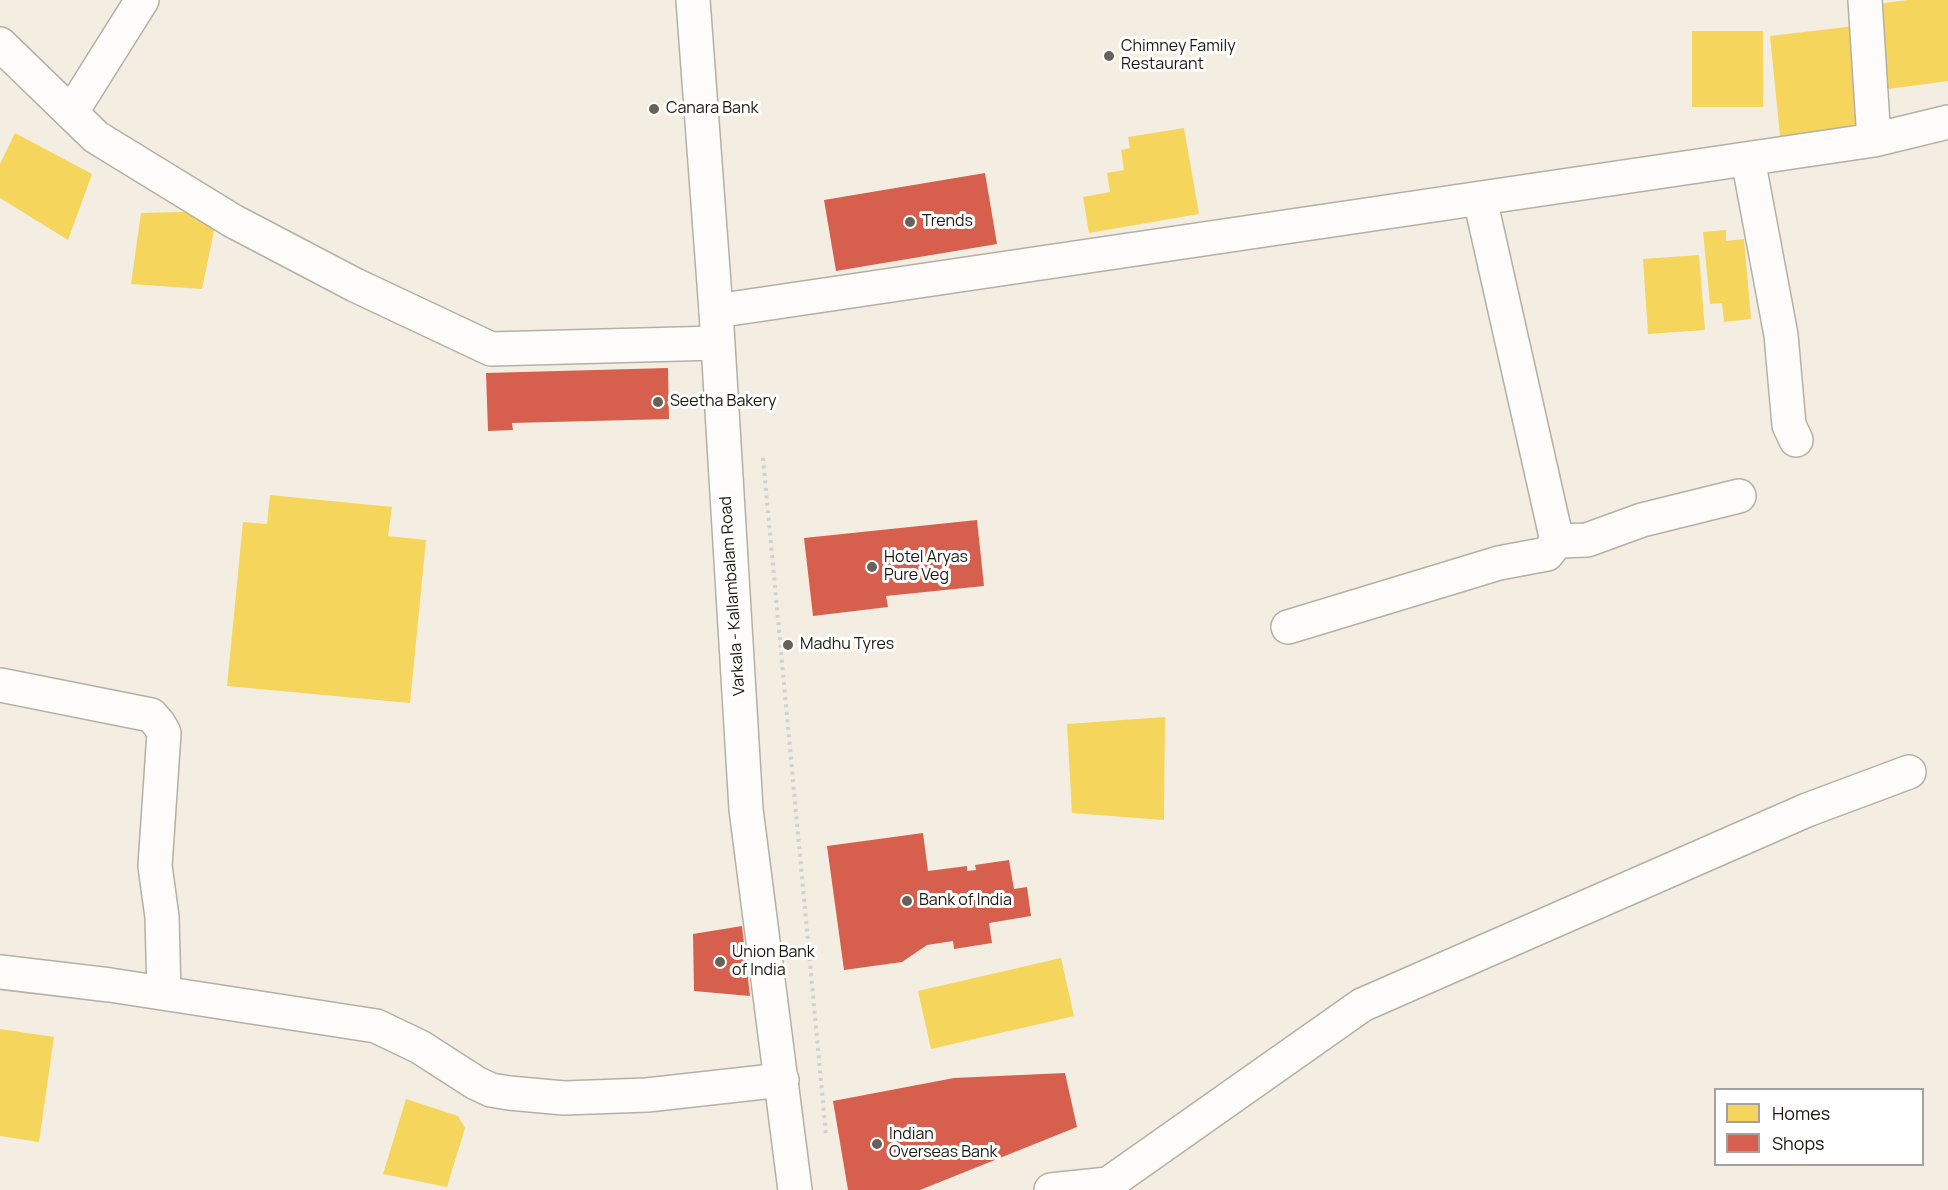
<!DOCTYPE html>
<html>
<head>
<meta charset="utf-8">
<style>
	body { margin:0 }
	#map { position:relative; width:1948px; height:1190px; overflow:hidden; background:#f3eee1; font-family:Manrope,sans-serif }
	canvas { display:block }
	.legend { position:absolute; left:1714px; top:1088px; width:210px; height:78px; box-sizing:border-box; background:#fff; border:2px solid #a3a29f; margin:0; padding:8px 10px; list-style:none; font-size:18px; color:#1a170e }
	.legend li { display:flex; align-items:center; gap:12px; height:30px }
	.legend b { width:30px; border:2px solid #a3a29f }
</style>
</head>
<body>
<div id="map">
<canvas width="1948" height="1190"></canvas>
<ul class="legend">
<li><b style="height:16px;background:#f6d55c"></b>Homes</li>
<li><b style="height:16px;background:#d6604d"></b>Shops</li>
</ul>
</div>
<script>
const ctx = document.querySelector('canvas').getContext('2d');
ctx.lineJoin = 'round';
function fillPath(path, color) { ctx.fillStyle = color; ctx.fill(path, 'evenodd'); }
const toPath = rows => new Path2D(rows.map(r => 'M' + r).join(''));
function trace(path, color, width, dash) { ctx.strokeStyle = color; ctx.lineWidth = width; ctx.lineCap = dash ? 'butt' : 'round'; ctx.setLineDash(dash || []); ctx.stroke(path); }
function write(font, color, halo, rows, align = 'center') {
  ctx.font = font + ' Manrope,sans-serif'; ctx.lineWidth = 6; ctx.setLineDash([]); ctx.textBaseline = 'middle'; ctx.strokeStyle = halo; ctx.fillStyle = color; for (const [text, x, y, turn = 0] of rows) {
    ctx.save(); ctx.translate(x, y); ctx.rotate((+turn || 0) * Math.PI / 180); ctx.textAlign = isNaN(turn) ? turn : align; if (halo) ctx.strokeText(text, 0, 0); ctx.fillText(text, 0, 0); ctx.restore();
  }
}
fillPath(toPath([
	[1908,0,1948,0,1948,81,1888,89,1877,4],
	[1855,26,1864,134,1781,146,1770,36],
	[1692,31,1763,31,1763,107,1692,107],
	[1184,128,1199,214,1089,233,1083,197,1110,192,1107,173,1124,170,1121,150,1130,148,1128,137],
	[15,133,92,174,68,240,0,198,0,164],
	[218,211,202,289,131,284,141,213],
	[1726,230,1726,241,1744,239,1751,319,1724,322,1722,303,1710,304,1703,232],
	[1699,255,1705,330,1648,334,1643,259],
	[270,495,392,507,388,536,426,540,410,703,227,686,243,522,267,524],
	[1165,717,1164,820,1072,813,1067,724],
	[1061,958,1074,1016,931,1049,918,991],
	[0,1029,54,1037,39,1142,0,1136],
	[406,1099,458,1116,465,1128,447,1187,383,1174]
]), '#f6d55c');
fillPath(toPath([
	[985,173,997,244,836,271,824,200],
	[668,368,669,419,512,423,513,430,488,431,486,373],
	[977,520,984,586,886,596,888,607,813,616,804,538],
	[923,833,928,871,967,866,967,871,976,870,975,865,1009,860,1014,889,1027,887,1031,916,989,923,992,943,954,949,953,941,927,945,902,962,844,970,827,846],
	[742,926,750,996,694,991,693,934],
	[1065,1073,1077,1127,920,1190,848,1190,833,1101,954,1078]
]), '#d6604d');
const street = toPath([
	[1865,0,1874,140],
	[0,44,96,137,233,221,355,285,491,349,717,343],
	[71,113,142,0],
	[1748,159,1781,335,1789,425,1796,440],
	[716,311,1874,140,1948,122],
	[1557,541,1587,540,1642,520,1739,496],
	[1288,627,1499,563,1547,554,1557,541,1480,199],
	[0,685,151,715,159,724,164,733,155,866,162,917,164,993],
	[0,972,110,985,376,1026,420,1047,476,1083,491,1090,509,1093,564,1098,647,1095,782,1080],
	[1051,1190,1108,1184,1362,1005,1807,810,1909,772]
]);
const secondary = toPath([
	[693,0,716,311,746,809,795,1190]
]);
trace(street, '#b4b0a6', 36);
trace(secondary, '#b4b0a6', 36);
trace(toPath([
	[763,458,826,1135]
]), '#d2d1cd', 4, [3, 4.5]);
trace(street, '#fdfcfa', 33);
trace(secondary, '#fdfcfa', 33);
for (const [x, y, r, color] of [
	[1109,56,6,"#666258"],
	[654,109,6,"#666258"],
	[910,222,6,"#666258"],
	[658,402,6,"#666258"],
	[872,567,6,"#666258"],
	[788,645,6,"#666258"],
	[907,901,6,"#666258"],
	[720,962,6,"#666258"],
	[877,1144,6,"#666258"]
]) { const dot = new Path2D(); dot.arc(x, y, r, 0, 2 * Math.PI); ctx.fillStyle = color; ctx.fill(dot); trace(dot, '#fff', 2); }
write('16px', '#1a170e', '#fff', [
	["Chimney Family",1121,47],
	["Restaurant",1121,65],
	["Canara Bank",666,109],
	["Trends",922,222],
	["Seetha Bakery",670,402],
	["Hotel Aryas",884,558],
	["Pure Veg",884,576],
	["Madhu Tyres",800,645],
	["Bank of India",919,901],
	["Union Bank",732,953],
	["of India",732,971],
	["Indian",889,1135],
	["Overseas Bank",889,1153]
], 'left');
write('16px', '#1a170e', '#fff', [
	["Varkala - Kallambalam Road",733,596,-94]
]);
</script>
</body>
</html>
